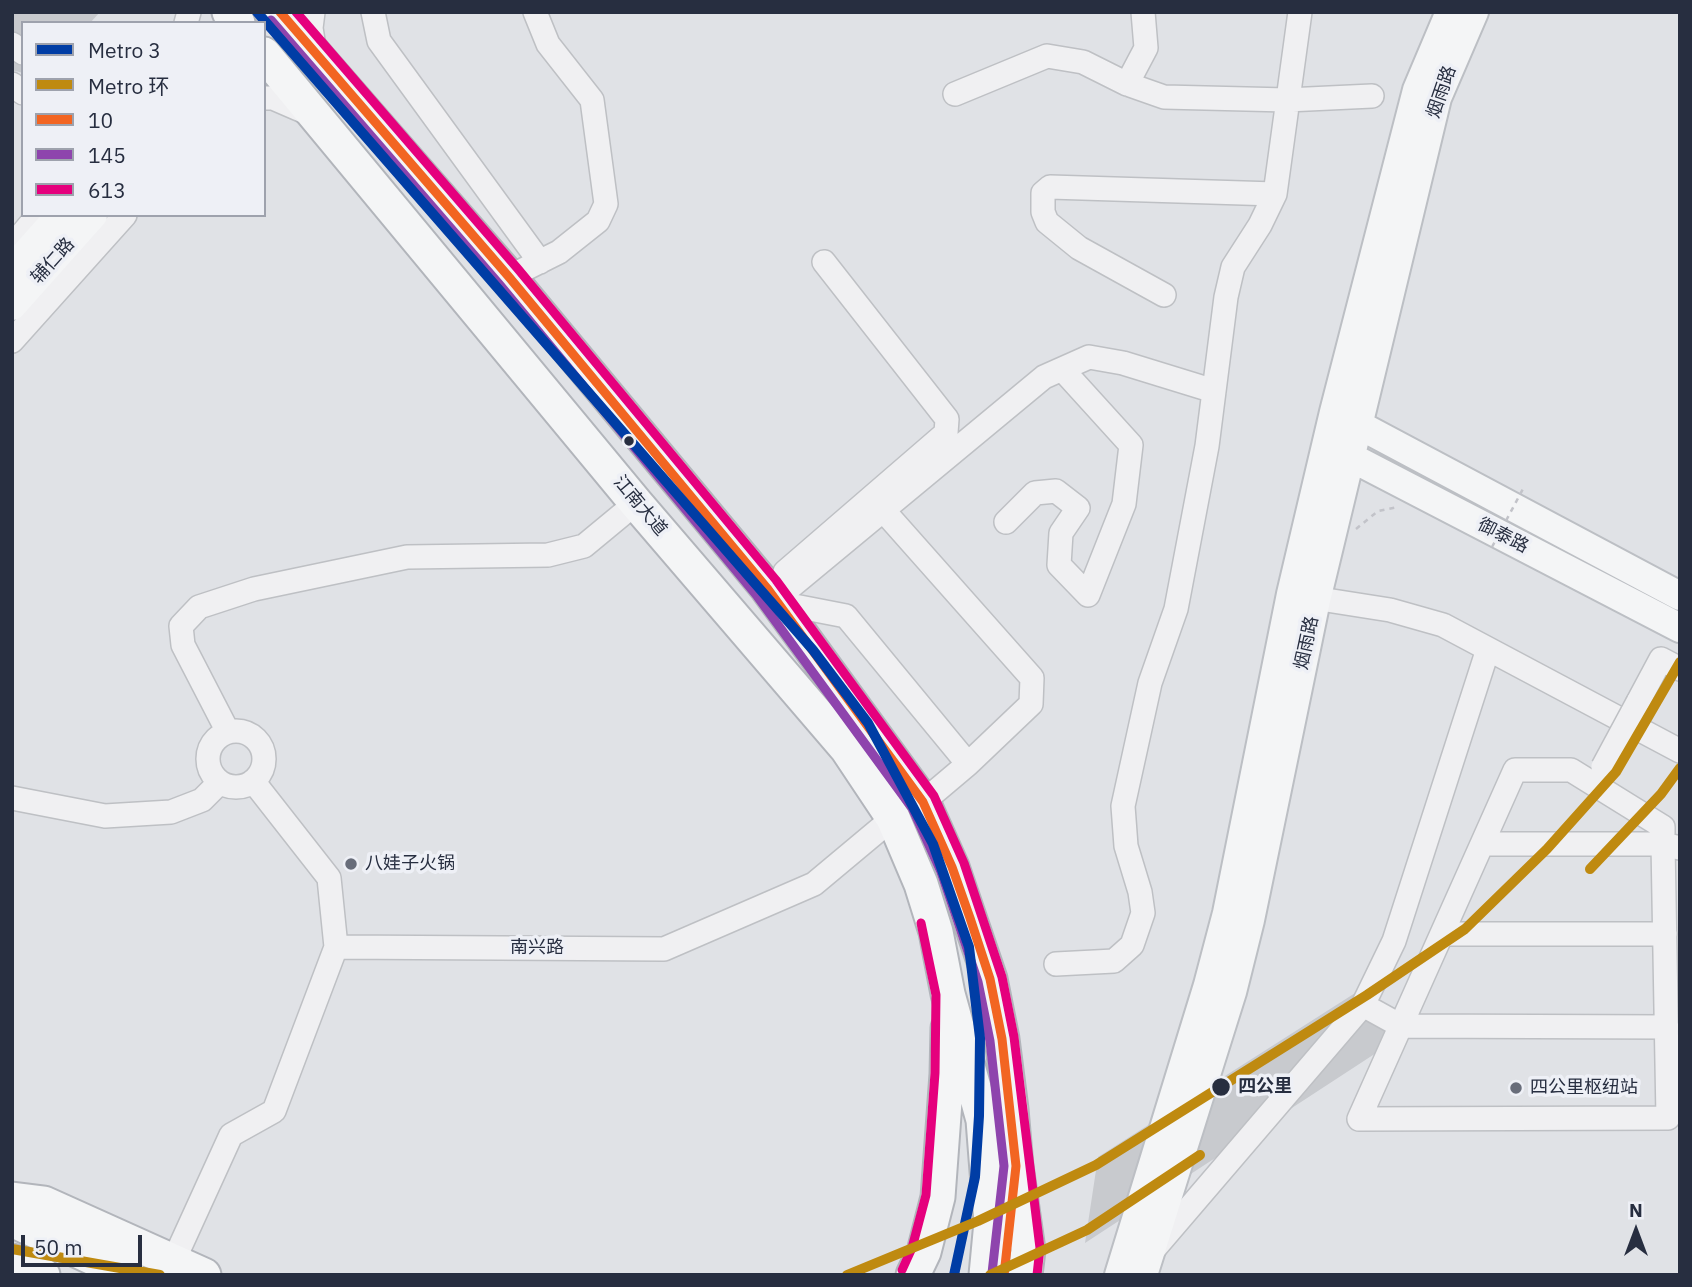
<!DOCTYPE html>
<html>
<head>
<meta charset="utf-8">
<style>
	body { margin:0 }
	#map { position:relative; width:1692px; height:1287px; overflow:hidden; background:#e0e2e6; font-family:"IBM Plex Sans","Noto Sans SC",sans-serif }
	canvas { display:block }
	.frame { position:absolute; inset:0; border:14px solid #272e40; pointer-events:none }
	.legend { position:absolute; left:21px; top:21px; width:245px; height:196px; box-sizing:border-box; background:#eef0f6; border:2px solid #9ea2ad; margin:0; padding:9px 12px; list-style:none; font-size:21px; color:#272e40 }
	.legend li { display:flex; align-items:center; gap:14px; height:35px }
	.legend b { width:35px; border:2px solid #9ea2ad }
	.north { position:absolute; left:1601px; top:1196px; width:70px; height:70px; -webkit-text-stroke:5px #eef0f6; paint-order:stroke; rotate:0deg; font-size:19px; font-weight:700; line-height:28px; text-align:center; color:#272e40 }
	.north::after { content:''; display:block; margin:auto; width:24px; height:32px; background:#272e40; clip-path:polygon(50% 0,100% 100%,50% 72%,0 100%) }
	.scale { position:absolute; left:21px; top:1235px; width:121px; height:32px; box-sizing:border-box; border:4px solid #272e40; border-top:0; padding-left:9px; font-size:21px; line-height:24px; white-space:nowrap; color:#272e40; -webkit-text-stroke:5px #eef0f6; paint-order:stroke }
</style>
</head>
<body>
<div id="map">
<canvas width="1692" height="1287"></canvas>
<div class="frame"></div>
<ul class="legend">
<li><b style="height:9px;background:#003da5"></b>Metro 3</li>
<li><b style="height:9px;background:#bf8a10"></b>Metro 环</li>
<li><b style="height:9px;background:#f26522"></b>10</li>
<li><b style="height:9px;background:#8e44ad"></b>145</li>
<li><b style="height:9px;background:#e5007d"></b>613</li>
</ul>
<div class="north">N</div>
<div class="scale">50 m</div>
</div>
<script>
const ctx = document.querySelector('canvas').getContext('2d');
ctx.lineJoin = 'round';
function fillPath(path, color) { ctx.fillStyle = color; ctx.fill(path, 'evenodd'); }
const toPath = rows => new Path2D(rows.map(r => 'M' + r).join(''));
function trace(path, color, width, dash) { ctx.strokeStyle = color; ctx.lineWidth = width; ctx.lineCap = dash ? 'butt' : 'round'; ctx.setLineDash(dash || []); ctx.stroke(path); }
function write(font, color, halo, rows, align = 'center') {
  ctx.font = font + ' "IBM Plex Sans","Noto Sans SC",sans-serif'; ctx.lineWidth = 7; ctx.setLineDash([]); ctx.textBaseline = 'middle'; ctx.strokeStyle = halo; ctx.fillStyle = color; for (const [text, x, y, turn = 0] of rows) {
    ctx.save(); ctx.translate(x, y); ctx.rotate((+turn || 0) * Math.PI / 180); ctx.textAlign = isNaN(turn) ? turn : align; if (halo) ctx.strokeText(text, 0, 0); ctx.fillText(text, 0, 0); ctx.restore();
  }
}
fillPath(toPath([
	[12,12,100,12,90,23,23,23,23,73,12,70],
	[1363,988,1396,1040,1085,1243,1098,1157]
]), '#c8cace');
trace(toPath([
	[252,23,260,12]
]), '#bbbec5', 28, [28, 14]);
const minor = toPath([
	[313,12,311,28,315,53],
	[373,12,379,41,540,262],
	[186,23,189,12],
	[12,44,23,53],
	[12,84,23,93],
	[1127,84,1146,48,1143,12],
	[955,94,1047,56,1083,62,1127,84,1164,97,1287,100,1372,96],
	[264,98,273,98,310,114],
	[12,246,38,215],
	[509,277,559,252,598,221,606,204,592,100,548,44,535,12],
	[1164,295,1079,248,1047,222,1043,212,1043,193,1050,187,1275,194],
	[12,341,125,215],
	[883,510,1032,678,1031,704,968,764,923,802],
	[1006,522,1035,493,1056,491,1078,508,1061,533,1059,565,1088,595,1124,504,1131,445,1062,369],
	[785,572,946,433,947,419,824,262],
	[1301,596,1390,610,1443,625,1680,751],
	[776,599,1044,377,1089,357,1123,363,1214,391],
	[779,603,846,616,968,764],
	[1638,702,1661,659,1680,669],
	'208 759a28 28 0 1 1 56 0a28 28 0 1 1-56 0Z',
	[228,732,183,645,181,626,199,607,254,589,407,557,548,555,584,546,636,503],
	[253,781,329,878,336,947,664,949,814,884,893,818],
	[12,798,105,816,171,812,202,800,220,782],
	[1482,844,1515,770,1571,770,1663,827,1663,844,1668,1118,1359,1119,1482,844,1663,844,1680,848],
	[1442,934,1665,934],
	[1056,964,1114,961,1132,945,1143,913,1140,892,1126,846,1123,806,1150,683,1176,609,1207,446,1226,297,1233,267,1260,225,1275,194,1300,12],
	[1363,1005,1401,1026,1667,1027],
	[1154,1249,1363,1005,1394,941,1488,649],
	[174,1260,231,1135,274,1111,336,947]
]);
const major = toPath([
	[12,269,60,215],
	[12,306,93,215],
	[1342,416,1680,596],
	[1335,449,1680,628],
	[1119,1275,1208,985,1227,913,1291,594,1334,412,1417,90,1450,12],
	[1143,1275,1232,992,1250,920,1316,600,1437,98,1474,12]
]);
const highway = toPath([
	[229,12,238,23],
	[280,12,316,56,509,277,767,588,923,802,952,867,990,979,1002,1039,1011,1109,1016,1166,1028,1250,1025,1275],
	[264,54,636,503,847,749,893,818,921,884,936,932,948,994,983,1120,991,1222,986,1275],
	[12,1199,44,1203,204,1275],
	[12,1220,129,1275],
	[12,1261,43,1275],
	[913,1275,924,1252,938,1197,947,1074,948,1028]
]);
trace(minor, '#bec0c4', 26);
trace(major, '#bcbfc4', 32);
trace(highway, '#b2b5bb', 37);
trace(toPath([
	[1356,529,1378,511,1398,507]
]), '#c2c3c9', 2.5, [5, 5]);
trace(minor, '#f0f0f2', 23);
trace(major, '#f4f5f6', 28);
trace(highway, '#f4f5f6', 33);
const minorBridge = toPath([
	[1603,767,1638,702]
]);
trace(minorBridge, '#bec0c4', 26, []);
trace(toPath([
	[1492,547,1524,487]
]), '#c2c3c9', 2.5, [5, 5]);
trace(minorBridge, '#f0f0f2', 23);
trace(toPath([
	[280,12,509,277,767,588,923,802,952,867,970,918,990,979,1002,1039,1016,1166,1004,1275]
]), '#f26522', 9);
trace(toPath([
	[271,20,500,285,757,596,912,808,941,872,958,922,978,982,990,1041,1004,1166,992,1273]
]), '#8e44ad', 9);
trace(toPath([
	[296,12,518,269,776,580,934,796,964,863,1002,977,1014,1037,1040,1248,1037,1275],
	[902,1270,912,1248,926,1195,935,1073,936,995,921,923]
]), '#e5007d', 9);
trace(toPath([
	[257,12,813,650,868,723,933,844,969,947,980,1038,979,1116,975,1177,954,1275]
]), '#003da5', 10);
trace(toPath([
	[1590,869,1661,794,1680,768],
	[12,1249,160,1275],
	[847,1275,978,1221,1096,1165,1367,995,1465,929,1547,849,1616,772,1680,662],
	[990,1275,1087,1230,1200,1155]
]), '#bf8a10', 10);
for (const [x, y, r, color] of [
	[629,441,6,"#272e40"],
	[351,864,7,"#686d7a"],
	[1221,1087,10,"#272e40"],
	[1516,1088,7,"#686d7a"]
]) { const dot = new Path2D(); dot.arc(x, y, r, 0, 2 * Math.PI); ctx.fillStyle = color; ctx.fill(dot); trace(dot, '#eef0f6', 2.5); }
write('18px', '#272e40', '#eef0f6', [
	["烟雨路",1442,92,-71],
	["辅仁路",53,261,-48],
	["江南大道",640,506,50],
	["御泰路",1503,536,27],
	["烟雨路",1307,643,-78],
	["南兴路",537,948]
]);
write('18px', '#272e40', '#eef0f6', [
	["八娃子火锅",365,864],
	["四公里枢纽站",1530,1088]
], 'left');
write('bold 18px', '#272e40', '#eef0f6', [
	["四公里",1238,1087]
], 'left');
</script>
</body>
</html>
